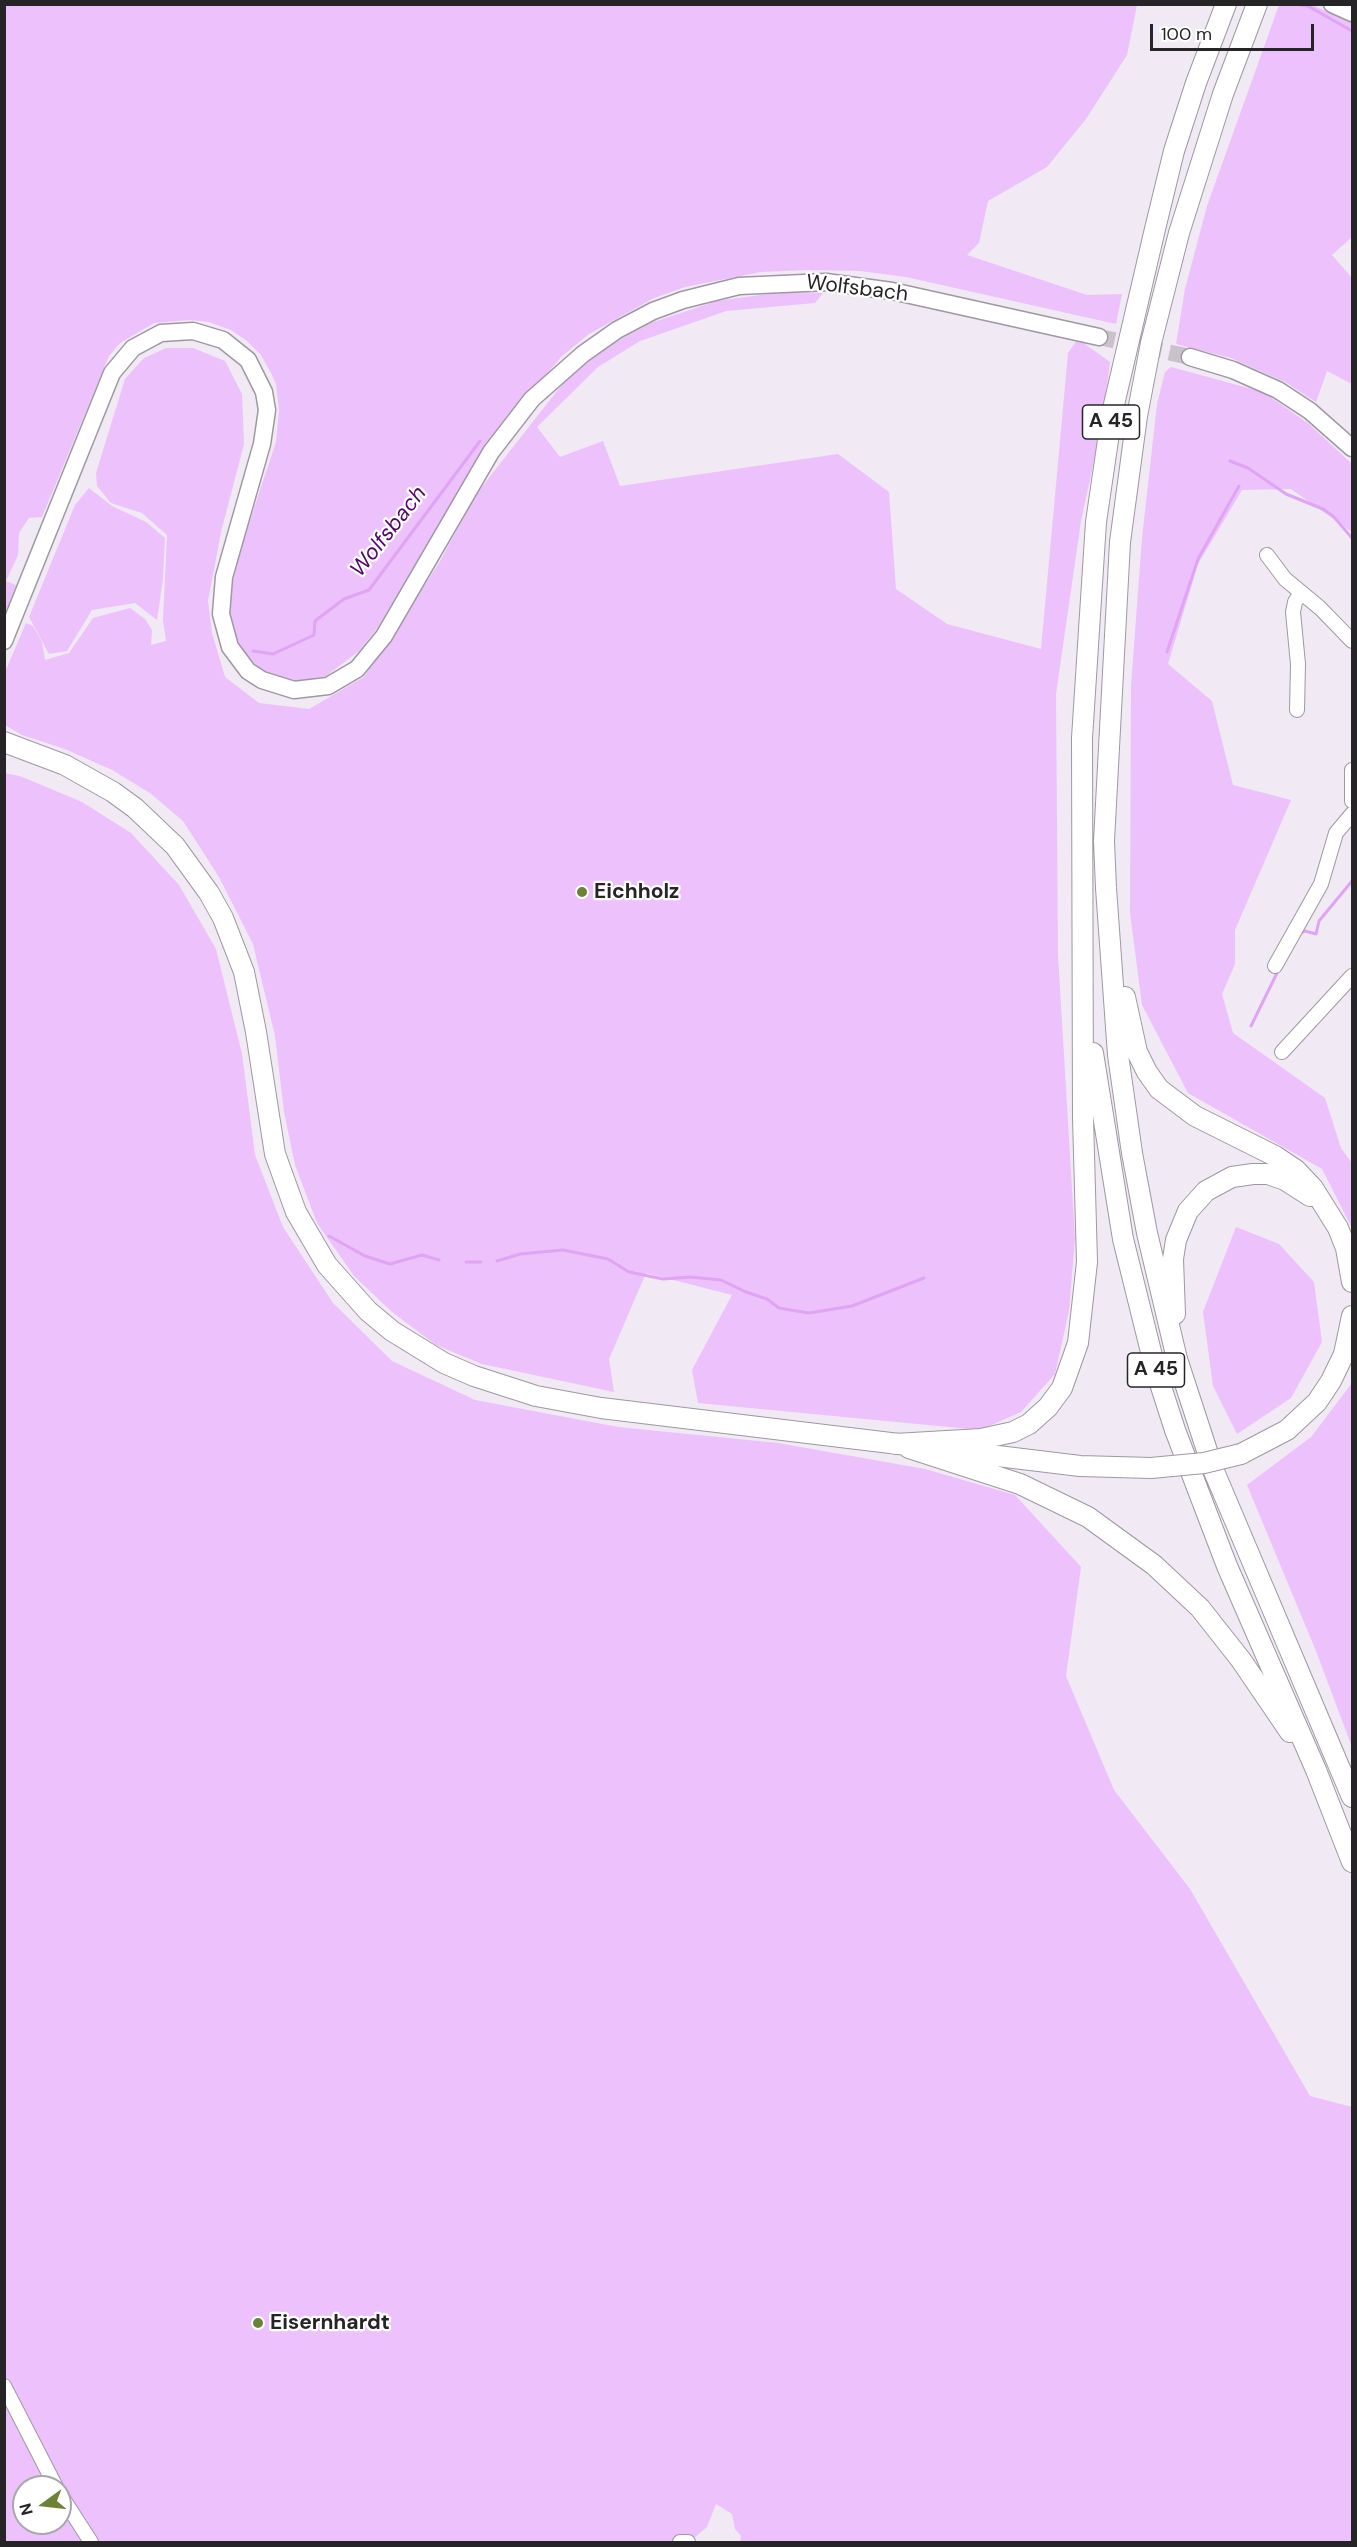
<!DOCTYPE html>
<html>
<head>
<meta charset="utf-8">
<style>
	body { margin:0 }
	#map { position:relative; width:1357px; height:2547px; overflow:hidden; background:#f1e9f4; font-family:"DM Sans",sans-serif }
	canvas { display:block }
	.frame { position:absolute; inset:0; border:6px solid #272428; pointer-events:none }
	.north { position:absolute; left:12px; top:2475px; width:60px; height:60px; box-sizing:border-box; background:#fff; border:2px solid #a9a7a9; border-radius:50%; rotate:255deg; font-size:16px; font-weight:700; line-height:24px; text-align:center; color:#272428 }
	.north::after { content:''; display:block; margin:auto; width:21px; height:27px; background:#6d8234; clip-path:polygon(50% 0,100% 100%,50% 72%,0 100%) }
	.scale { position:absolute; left:1150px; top:24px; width:164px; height:27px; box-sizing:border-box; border:3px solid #272428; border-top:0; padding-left:8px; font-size:18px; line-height:21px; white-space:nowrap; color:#272428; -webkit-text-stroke:4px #fff; paint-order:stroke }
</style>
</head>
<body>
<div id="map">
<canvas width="1357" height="2547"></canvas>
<div class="frame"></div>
<div class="north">N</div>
<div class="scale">100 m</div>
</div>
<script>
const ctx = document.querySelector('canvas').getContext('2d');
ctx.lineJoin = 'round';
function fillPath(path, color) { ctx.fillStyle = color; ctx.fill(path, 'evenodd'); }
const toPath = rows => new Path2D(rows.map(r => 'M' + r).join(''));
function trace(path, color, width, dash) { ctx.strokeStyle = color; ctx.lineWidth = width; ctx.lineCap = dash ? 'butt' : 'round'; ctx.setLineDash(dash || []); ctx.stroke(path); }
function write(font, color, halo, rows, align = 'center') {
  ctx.font = font + ' "DM Sans",sans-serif'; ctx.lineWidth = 4.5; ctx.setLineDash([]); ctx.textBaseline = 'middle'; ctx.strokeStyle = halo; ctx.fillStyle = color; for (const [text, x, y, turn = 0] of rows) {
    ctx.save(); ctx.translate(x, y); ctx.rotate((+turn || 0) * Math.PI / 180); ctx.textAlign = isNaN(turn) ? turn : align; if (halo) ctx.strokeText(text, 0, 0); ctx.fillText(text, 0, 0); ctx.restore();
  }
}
fillPath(toPath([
	[4,5,1137,5,1127,55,1086,119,1047,167,988,201,979,243,967,255,1087,295,1122,294,1116,324,906,277,860,271,808,270,761,272,685,287,654,298,589,334,561,357,491,440,379,626,359,651,326,676,302,682,281,681,261,671,239,645,233,631,229,611,235,565,276,442,279,410,276,384,271,373,261,355,247,341,231,330,209,322,190,320,154,323,120,343,109,356,42,517,29,518,19,533,18,555,6,581,16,585,5,614],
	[1279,5,1312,5,1352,22,1352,237,1332,255,1352,278,1352,384,1327,371,1316,402,1285,382,1231,358,1176,344,1185,289,1207,206],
	[783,292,823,293,815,303,726,311,640,341,598,367,537,427,560,457,603,441,620,486,838,454,889,492,896,589,947,624,1041,649,1068,353,1078,339,1110,362,1102,424,1081,521,1056,694,1058,955,1075,1239,1069,1311,1055,1374,1021,1412,980,1430,698,1403,692,1370,732,1295,646,1273,609,1359,614,1392,482,1364,436,1345,392,1312,354,1276,317,1223,295,1165,284,1112,275,1036,253,944,219,877,183,821,150,793,112,770,65,749,22,735,5,725,5,672,26,623,33,626,42,642,45,660,69,653,93,618,130,608,145,619,152,630,151,645,166,641,163,620,167,535,142,513,111,503,97,486,96,473,125,379,144,358,166,348,193,348,225,361,242,394,244,444,221,532,208,601,212,633,225,677,259,703,309,709,364,677,439,563,477,493,568,377,612,344,651,323,717,301],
	[1171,367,1263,392,1309,424,1352,464,1352,532,1291,489,1242,490,1198,564,1168,664,1212,701,1233,785,1291,800,1235,930,1235,964,1222,994,1233,1033,1325,1098,1341,1148,1352,1163,1352,1228,1322,1169,1188,1093,1142,1005,1130,913,1131,686,1142,538,1157,404,1165,372],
	[89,488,112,506,146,522,165,538,163,579,157,620,135,603,92,610,67,651,49,654,29,617,75,505],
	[4,773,20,776,82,802,131,833,179,885,216,949,242,1054,255,1155,283,1227,333,1303,392,1361,475,1400,618,1427,778,1443,925,1469,1015,1495,1081,1567,1066,1676,1114,1790,1190,1889,1310,2096,1352,2107,1352,2542,740,2542,741,2536,735,2529,732,2514,716,2504,707,2527,694,2538,694,2542,5,2542],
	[24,2487,60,2487,60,2523,24,2523],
	[1236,1227,1279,1244,1314,1282,1322,1342,1291,1398,1237,1434,1213,1386,1203,1312],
	[1352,1383,1352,1747,1316,1651,1247,1485,1311,1437]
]), '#ecc1fc');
trace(toPath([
	[1294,4,1308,6,1352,31],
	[1230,461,1248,468,1286,494,1323,509,1333,516,1352,538],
	[253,651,273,654,314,635,315,621,344,599,369,590,480,441],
	[1167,652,1198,559,1239,486],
	[1298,934,1305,931,1316,934,1319,921,1352,881],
	[1251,1026,1279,969],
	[329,1236,365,1256,390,1264,422,1255,439,1260],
	[497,1261,520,1254,563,1250,608,1259,629,1272,663,1279,690,1277,721,1280,746,1292,767,1299,779,1308,809,1313,852,1306,924,1278],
	[466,1262,481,1262]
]), '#dfa5f4', 3);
trace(toPath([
	[1099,337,1190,357]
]), '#c9c2cb', 16, [16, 8]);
const minor = toPath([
	[1267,555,1285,579,1320,608,1352,641],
	[1297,710,1298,664,1293,612,1295,602,1301,593],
	[1352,770,1352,801],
	[1275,966,1321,884,1336,833,1352,814],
	[1282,1052,1352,976],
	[4,2386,56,2487],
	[60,2494,91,2542],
	[680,2542,688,2542]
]);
const major = toPath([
	[1332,4,1352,13],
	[1190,357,1233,370,1278,390,1310,411,1352,448],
	[4,641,112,373,133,348,161,333,193,331,223,340,248,360,264,392,267,410,262,444,224,577,221,614,230,647,248,671,262,680,294,690,328,686,357,669,384,636,491,452,532,399,583,354,617,330,653,311,683,300,739,286,826,282,892,291,1099,337]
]);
const highway = toPath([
	[1257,4,1223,94,1179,233,1151,343,1137,416,1120,542,1104,841,1106,888,1118,1055,1132,1153,1147,1233,1177,1359,1213,1469,1352,1797],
	[4,742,65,765,113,792,135,808,175,846,209,893,223,918,244,972,256,1032,275,1154,296,1212,327,1265,368,1311,392,1331,444,1363,474,1376,536,1396,601,1408,907,1445],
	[1125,997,1137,1052,1147,1072,1159,1089,1195,1116,1275,1156,1296,1170,1313,1188,1338,1228,1346,1248,1352,1282],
	[1093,1053,1123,1239,1155,1368,1175,1430,1227,1566,1316,1770,1352,1862],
	[1175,1314,1173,1259,1176,1240,1188,1211,1206,1191,1232,1177,1253,1174,1268,1174,1285,1180,1310,1196],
	[895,1444,981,1439,1013,1432,1029,1424,1048,1407,1062,1388,1078,1343,1087,1262,1083,1118,1082,738,1096,522,1112,413,1155,229,1174,151,1196,83,1226,4],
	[909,1448,1020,1484,1088,1517,1154,1565,1200,1608,1241,1660,1290,1732],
	[948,1450,1080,1466,1151,1468],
	[1241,1454,1287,1430,1317,1402,1331,1381,1344,1354,1352,1316]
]);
trace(minor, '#9f97a2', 16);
trace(major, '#9f97a2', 19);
trace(highway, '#9f97a2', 22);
trace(minor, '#fff', 14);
trace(major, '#fff', 16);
trace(highway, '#fff', 20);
const highwayBridge = toPath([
	[1151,1468,1204,1463,1241,1454]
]);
trace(highwayBridge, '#9f97a2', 22, []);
trace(highwayBridge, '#fff', 20);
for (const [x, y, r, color] of [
	[582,892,6,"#6d8234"],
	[258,2323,6,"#6d8234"]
]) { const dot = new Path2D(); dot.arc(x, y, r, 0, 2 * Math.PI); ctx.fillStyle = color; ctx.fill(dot); trace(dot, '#fff', 2); }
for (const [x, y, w] of [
	[1111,422,57],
	[1156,1370,57]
]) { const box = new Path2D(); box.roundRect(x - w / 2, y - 17, w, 34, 4.5); ctx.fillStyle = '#fff'; ctx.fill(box); trace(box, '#272428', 1.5); }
write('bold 20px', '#272428', null, [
	["A 45",1111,422],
	["A 45",1156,1370]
]);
write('21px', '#272428', '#fff', [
	["Wolfsbach",857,289,7]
]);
write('bold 21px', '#272428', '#fff', [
	["Eichholz",594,892],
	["Eisernhardt",270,2323]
], 'left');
write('italic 22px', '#540769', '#fff', [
	["Wolfsbach",389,532,-52]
]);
</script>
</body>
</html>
